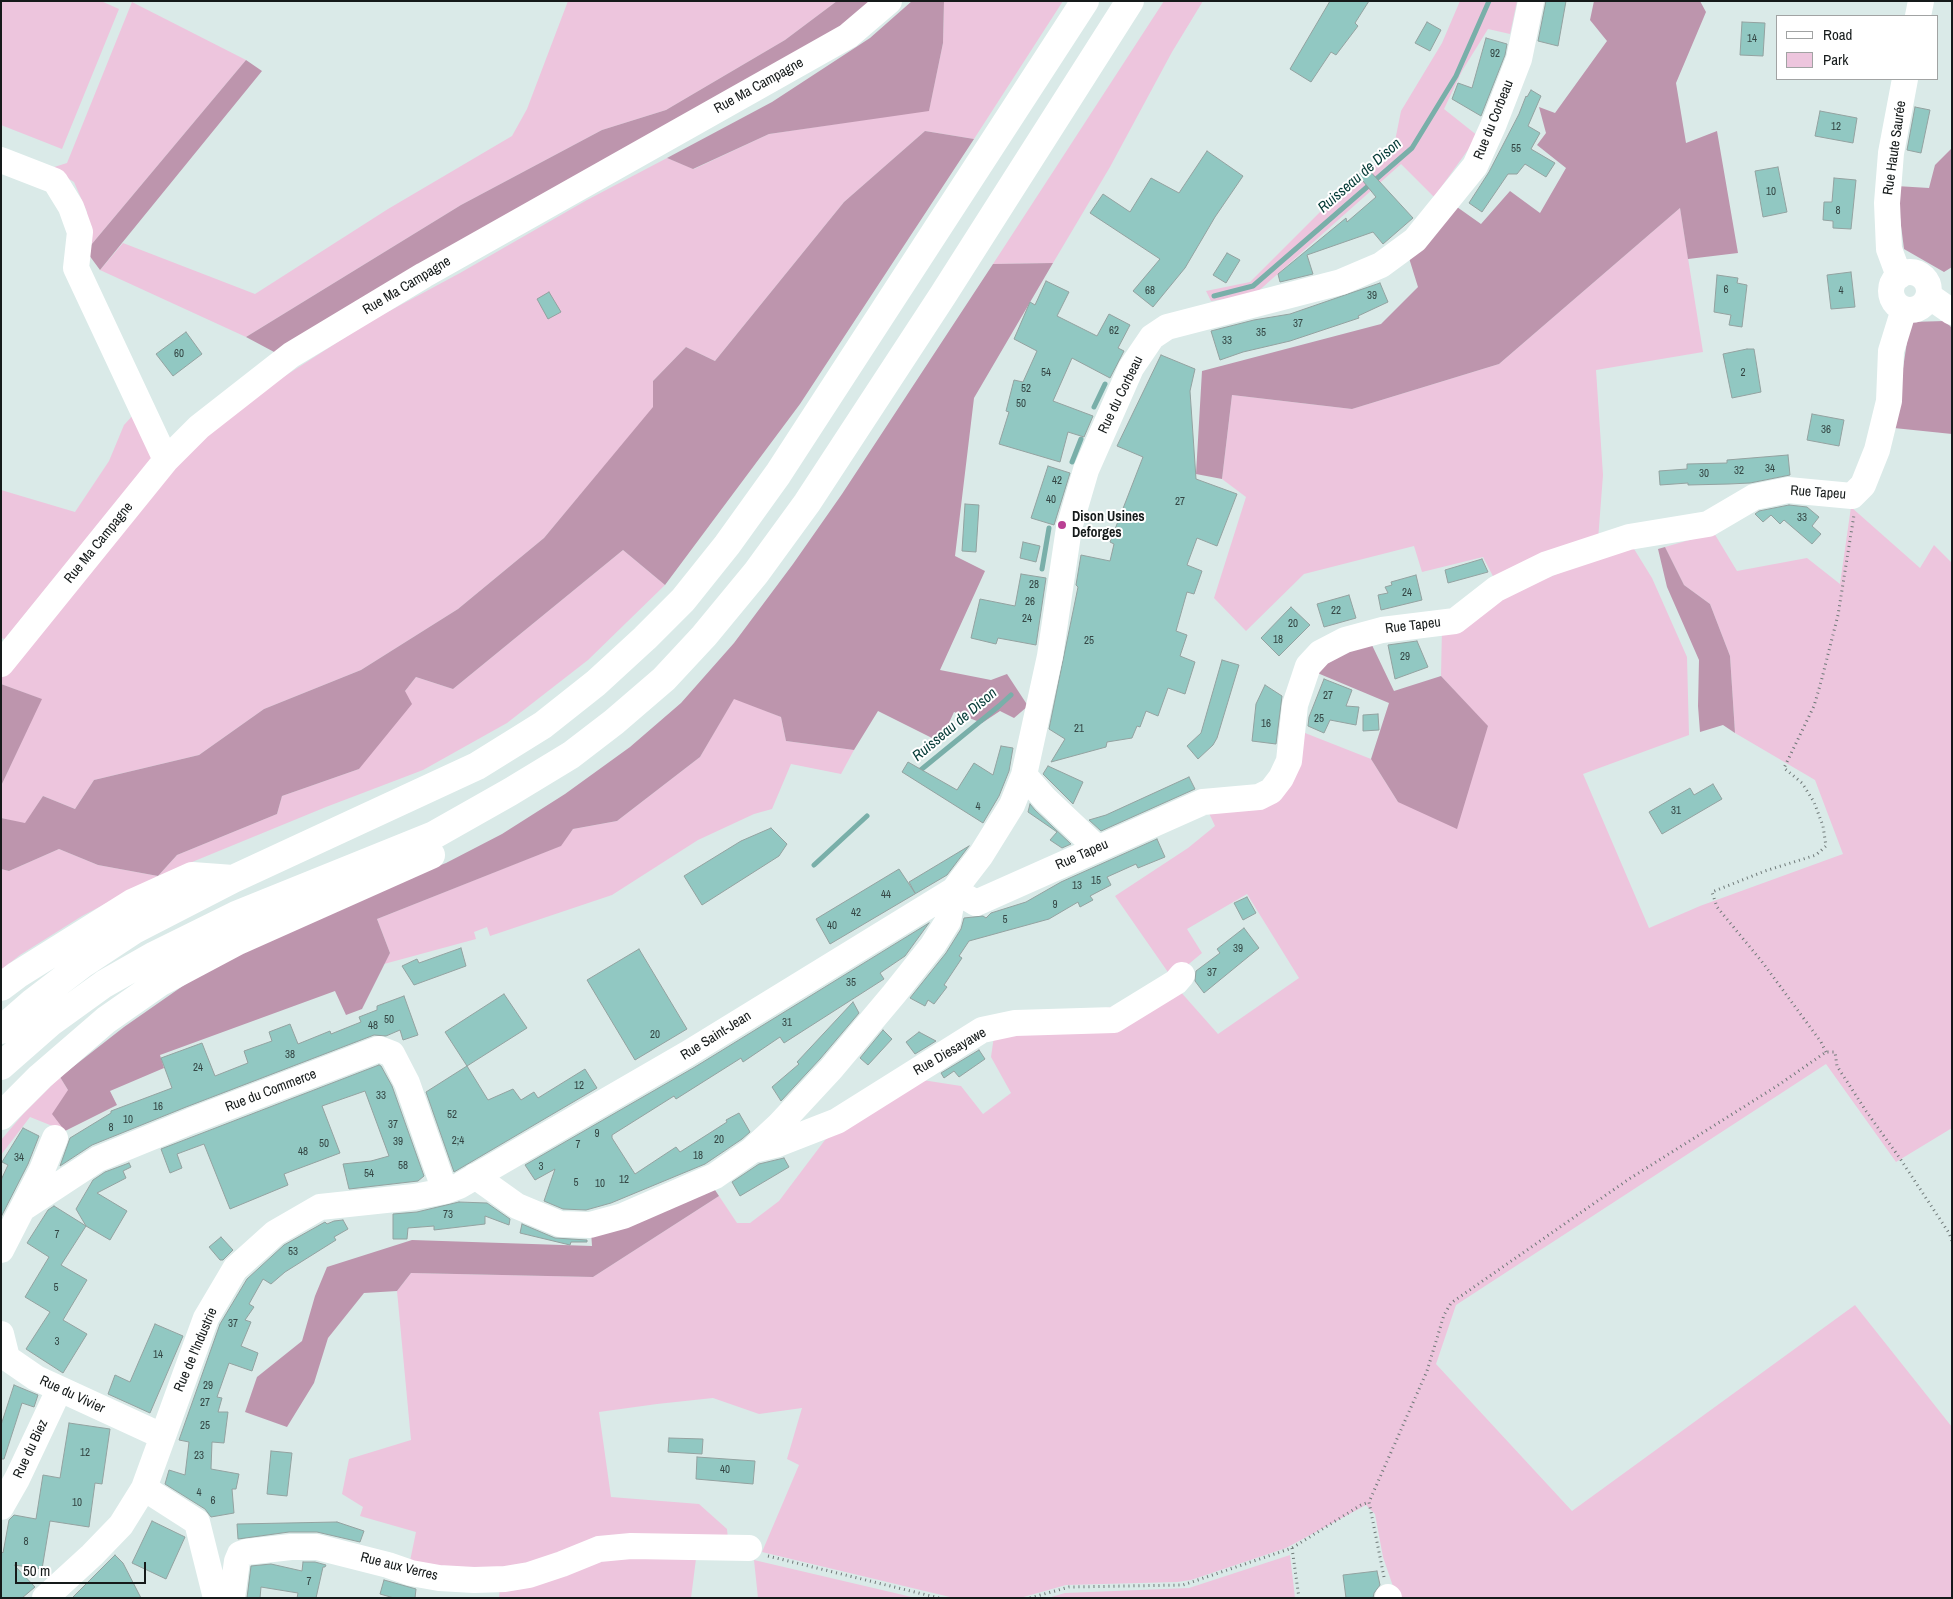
<!DOCTYPE html>
<html>
<head>
<meta charset="utf-8">
<style>
	body { margin:0 }
	#map { position:relative; width:1953px; height:1599px; overflow:hidden; background:#daeae8; font-family:"Archivo Narrow",sans-serif }
	canvas { display:block }
	.frame { position:absolute; inset:0; border:2px solid #151a1a; pointer-events:none }
	.legend { position:absolute; left:1776px; top:15px; width:162px; height:65px; box-sizing:border-box; background:#fff; border:1px solid #a1a3a3; margin:0; padding:6px 9px; list-style:none; font-size:15px; color:#151a1a }
	.legend li { display:flex; align-items:center; gap:10px; height:25px }
	.legend b { width:25px; border:1px solid #a1a3a3 }
	.scale { position:absolute; left:15px; top:1562px; width:131px; height:22px; box-sizing:border-box; border:2px solid #151a1a; border-top:0; padding-left:6px; font-size:15px; line-height:18px; white-space:nowrap; color:#151a1a; -webkit-text-stroke:4px #fff; paint-order:stroke }
</style>
</head>
<body>
<div id="map">
<canvas width="1953" height="1599"></canvas>
<div class="frame"></div>
<ul class="legend">
<li><b style="height:6px;background:#fff"></b>Road</li>
<li><b style="height:14px;background:#edc5dd"></b>Park</li>
</ul>
<div class="scale">50 m</div>
</div>
<script>
const ctx = document.querySelector('canvas').getContext('2d');
ctx.lineJoin = 'round';
function fillPath(path, color) { ctx.fillStyle = color; ctx.fill(path, 'evenodd'); }
const toPath = rows => new Path2D(rows.map(r => 'M' + r).join(''));
function trace(path, color, width, dash) { ctx.strokeStyle = color; ctx.lineWidth = width; ctx.lineCap = dash ? 'butt' : 'round'; ctx.setLineDash(dash || []); ctx.stroke(path); }
function write(font, color, halo, rows, align = 'center') {
  ctx.font = font + ' "Archivo Narrow",sans-serif'; ctx.lineWidth = 4; ctx.setLineDash([]); ctx.textBaseline = 'middle'; ctx.strokeStyle = halo; ctx.fillStyle = color; for (const [text, x, y, turn = 0] of rows) {
    ctx.save(); ctx.translate(x, y); ctx.rotate((+turn || 0) * Math.PI / 180); ctx.textAlign = isNaN(turn) ? turn : align; if (halo) ctx.strokeText(text, 0, 0); ctx.fillText(text, 0, 0); ctx.restore();
  }
}
fillPath(toPath([
	[1,1,101,1,119,9,62,149,1,125],
	[568,1,837,1,785,40,666,110,602,130,461,205,246,337,100,270,123,243,255,294,388,209,512,136,527,109],
	[944,1,1063,1,974,139,925,131,844,202,715,361,686,347,653,381,654,407,544,538,458,609,361,670,264,709,199,755,94,780,75,809,43,796,25,824,1,818,1,786,41,699,1,684,1,679,31,640,162,481,220,422,274,383,369,322,460,273,587,200,667,158,694,169,769,134,929,110,943,43],
	[1164,1,1203,1,1172,52,1110,167,1053,263,993,264],
	[1460,1,1517,1,1510,34,1488,29,1462,71,1444,109,1478,136,1434,197,1401,164,1254,295,1211,301,1206,291,1250,282,1343,189,1369,173,1395,141,1401,111,1442,43],
	[132,2,246,60,86,251,87,212,74,182,51,168,67,163],
	[1680,208,1703,352,1596,370,1603,475,1598,540,1496,582,1483,557,1422,572,1414,546,1304,574,1246,631,1214,598,1246,497,1222,479,1232,395,1352,409,1499,364],
	[134,414,153,456,5,639,1,638,1,490,75,512,109,461,124,425],
	[1851,507,1920,568,1934,545,1952,563,1952,1128,1896,1162,1826,1064,1456,1305,1436,1364,1572,1511,1855,1305,1952,1427,1952,1598,1397,1598,1383,1557,1375,1514,1366,1505,1286,1548,1191,1580,1177,1582,1066,1585,1020,1598,954,1598,762,1552,799,1465,787,1459,802,1408,759,1414,713,1398,657,1404,599,1412,611,1497,699,1504,727,1529,728,1539,475,1571,410,1561,416,1532,360,1516,363,1507,342,1494,349,1459,411,1440,397,1291,411,1273,593,1277,719,1196,737,1223,750,1223,779,1201,825,1140,916,1079,961,1086,983,1114,1011,1093,991,1057,994,1036,1179,990,1218,1034,1299,978,1247,894,1187,929,1202,953,1172,978,1115,896,1188,848,1215,826,1208,811,1265,807,1305,733,1371,759,1398,802,1488,727,1441,676,1442,628,1503,596,1631,544,1652,578,1687,657,1689,735,1583,774,1649,928,1700,906,1843,854,1815,780,1735,733,1730,656,1710,604,1684,585,1665,547,1714,533,1737,571,1807,558,1840,584],
	[623,550,665,585,588,660,507,723,423,770,326,807,158,876,82,916,20,955,1,970,1,869,9,871,59,849,98,865,158,876,177,855,277,814,282,796,359,769,405,691,416,677,453,689],
	[734,698,781,717,786,741,854,750,841,774,791,764,772,809,754,814,698,840,612,895,490,936,487,927,474,932,476,939,384,964,390,953,377,919,560,846,573,829,617,821,700,757],
	[60,1077,68,1090,65,1131,30,1117,1,1155,1,1140,24,1113],
	[697,1551,691,1598,499,1598,500,1585,606,1557],
	[1290,1555,1295,1598,1048,1598,1065,1593,1189,1588],
	[754,1560,916,1598,758,1598]
]), '#edc5dd');
fillPath(toPath([
	[837,1,876,1,832,37,276,353,246,337,461,205,602,130,666,110,785,40],
	[912,1,944,1,943,43,929,111,769,134,693,169,667,158,772,102,870,38],
	[1594,1,1700,1,1706,12,1676,83,1686,143,1717,131,1738,253,1688,259,1680,208,1499,364,1352,409,1232,395,1222,479,1196,474,1202,371,1381,324,1418,287,1409,258,1457,207,1481,224,1510,191,1540,213,1566,168,1537,145,1546,133,1539,107,1555,113,1607,41,1590,20],
	[246,60,262,71,100,270,86,251],
	[925,131,974,139,800,404,665,585,623,550,453,689,416,677,405,691,412,704,359,769,282,796,277,814,177,855,158,876,98,865,59,849,9,871,1,869,1,818,25,823,43,796,75,809,94,780,199,755,264,709,361,670,458,609,544,538,653,407,653,381,686,347,715,361,844,202],
	[1952,148,1952,267,1944,272,1904,249,1896,186,1929,188,1935,165],
	[1053,263,974,398,955,556,985,571,940,670,991,680,1007,674,1028,706,1014,718,1000,711,982,723,954,712,940,742,878,711,854,750,786,741,781,717,734,699,700,757,617,821,573,829,561,846,377,919,390,953,362,1009,346,1015,335,991,160,1055,164,1068,110,1091,117,1105,65,1131,52,1114,68,1090,60,1077,124,1027,200,974,348,902,446,863,502,834,565,794,630,747,681,703,734,643,793,564,842,494,993,264],
	[1945,321,1952,328,1952,434,1894,428,1910,322],
	[1665,547,1684,585,1710,604,1730,656,1735,733,1723,725,1700,732,1698,706,1699,660,1667,587,1658,549],
	[1371,643,1394,691,1441,676,1488,726,1457,829,1398,802,1371,759,1389,703,1315,672,1335,657],
	[1,684,42,699,1,786],
	[711,1184,719,1196,593,1277,411,1273,397,1291,364,1293,328,1338,314,1383,287,1427,245,1412,257,1377,302,1341,315,1296,327,1267,412,1240,592,1246,591,1231]
]), '#bd95ad');
trace(toPath([
	[1214,296,1253,286,1412,148,1456,76,1489,1],
	[1094,407,1105,384],
	[1072,462,1081,439],
	[1042,569,1049,528],
	[917,773,999,706,1011,695],
	[814,865,867,816]
]), '#79afa9', 5);
const building = toPath([
	[1330,1,1369,1,1355,23,1358,26,1336,55,1331,52,1311,82,1290,69,1330,1],
	[1546,1,1566,1,1558,46,1538,41,1546,1],
	[1427,22,1441,30,1430,51,1415,43,1427,22],
	[1742,22,1765,23,1763,56,1740,55,1742,22],
	[1486,38,1507,44,1505,55,1481,116,1452,99,1458,83,1472,88,1486,38],
	[1531,90,1541,96,1528,126,1540,133,1531,149,1555,163,1546,177,1525,164,1517,174,1508,174,1482,212,1469,203,1489,172,1519,114,1526,96,1527,97,1531,90],
	[1915,107,1930,110,1921,153,1907,150,1915,107],
	[1820,111,1857,118,1853,143,1815,136,1820,111],
	[1207,151,1243,176,1215,217,1185,268,1153,307,1133,291,1160,259,1090,213,1103,194,1130,212,1151,178,1179,193,1207,151],
	[1778,167,1787,212,1763,217,1755,171,1778,167],
	[1367,168,1413,218,1383,244,1373,232,1307,255,1313,274,1280,282,1278,274,1346,218,1347,222,1376,197,1358,175,1367,168],
	[1834,178,1856,180,1851,229,1833,228,1833,221,1823,220,1824,202,1832,202,1834,178],
	[1227,253,1240,260,1226,283,1213,275,1227,253],
	[1851,272,1855,307,1831,309,1827,275,1851,272],
	[1717,275,1738,278,1737,283,1747,285,1742,327,1729,325,1731,315,1714,312,1717,275],
	[1046,281,1069,292,1057,316,1097,336,1109,314,1130,325,1118,348,1124,351,1110,378,1072,358,1053,401,1093,416,1084,437,1068,432,1060,462,999,444,1009,412,1006,411,1014,380,1023,382,1037,351,1014,339,1030,302,1035,305,1046,281],
	[1380,283,1388,302,1358,316,1359,318,1290,341,1243,352,1220,360,1211,331,1254,320,1290,314,1380,283],
	[549,292,561,312,548,319,537,299,549,292],
	[186,332,202,354,173,376,156,354,186,332],
	[1747,349,1754,349,1761,392,1732,398,1723,354,1747,349],
	[1161,355,1195,369,1190,391,1196,479,1237,494,1217,546,1197,538,1187,565,1202,571,1194,594,1187,592,1176,631,1187,635,1180,656,1195,662,1185,694,1168,688,1158,716,1146,711,1140,727,1137,726,1132,738,1107,742,1106,747,1051,762,1065,739,1049,729,1078,587,1076,585,1081,555,1110,561,1114,544,1110,542,1143,457,1117,446,1161,355],
	[1812,414,1844,420,1839,446,1807,440,1812,414],
	[1788,455,1790,475,1750,483,1729,484,1688,485,1688,483,1660,485,1659,471,1687,469,1687,464,1727,463,1727,460,1788,455],
	[1048,466,1070,473,1054,525,1031,518,1048,466],
	[965,504,979,505,976,552,962,551,965,504],
	[1789,505,1807,507,1819,517,1812,526,1821,534,1812,544,1784,520,1780,524,1771,515,1763,522,1755,514,1759,511,1789,505],
	[1023,542,1040,546,1036,562,1020,558,1023,542],
	[1482,559,1488,572,1448,583,1445,570,1482,559],
	[1021,574,1046,578,1036,645,998,638,996,644,971,638,980,599,1015,606,1021,574],
	[1416,575,1422,600,1381,610,1378,595,1388,593,1385,587,1392,585,1391,582,1416,575],
	[1349,595,1356,618,1324,627,1317,604,1349,595],
	[1291,607,1310,625,1279,656,1261,638,1291,607],
	[1417,641,1428,667,1395,679,1388,645,1417,641],
	[1222,660,1239,665,1217,738,1213,745,1198,759,1187,746,1201,733,1222,660],
	[1324,679,1352,690,1346,706,1359,707,1356,725,1330,720,1324,733,1308,726,1309,717,1324,679],
	[1265,685,1282,696,1276,744,1252,741,1256,704,1265,685],
	[1378,714,1379,730,1363,731,1363,715,1378,714],
	[1001,746,1013,748,1009,771,999,796,983,823,902,772,908,762,957,790,974,763,993,775,1001,746],
	[1048,766,1083,782,1073,804,1043,774,1048,766],
	[1189,777,1195,789,1101,831,1089,820,1106,815,1189,777],
	[1713,784,1722,799,1662,834,1649,812,1690,788,1694,795,1713,784],
	[1030,804,1035,810,1071,844,1062,848,1050,840,1057,832,1028,812,1030,804],
	[771,828,787,844,779,856,702,905,684,876,741,841,771,828],
	[1157,839,1165,857,1138,868,1136,864,1107,877,1111,885,1090,896,1093,900,1080,907,1078,902,1049,919,969,941,959,956,962,958,944,985,947,987,934,1004,928,1000,925,1006,910,998,946,953,961,929,964,918,983,916,986,918,991,913,1026,902,1061,882,1157,839],
	[969,846,947,875,830,944,816,919,899,869,915,893,909,882,969,846],
	[1247,897,1256,913,1243,920,1234,903,1247,897],
	[929,923,905,956,880,973,884,979,784,1043,780,1037,743,1062,741,1058,676,1099,674,1096,612,1135,612,1138,635,1174,676,1147,680,1152,727,1122,726,1120,739,1113,750,1132,742,1139,705,1164,611,1203,586,1210,563,1209,544,1201,555,1169,535,1180,525,1165,695,1067,929,923],
	[1244,928,1259,948,1204,993,1195,981,1196,971,1220,953,1217,949,1244,928],
	[461,948,466,966,414,985,402,966,417,959,419,963,461,948],
	[639,949,687,1029,635,1060,587,980,639,949],
	[504,994,527,1028,467,1066,445,1032,504,994],
	[404,996,418,1035,403,1040,400,1030,386,1036,374,1035,186,1107,92,1145,60,1166,70,1138,111,1113,111,1111,172,1088,161,1058,202,1043,215,1076,248,1063,244,1051,272,1041,269,1032,290,1024,298,1044,330,1031,331,1034,361,1022,359,1017,377,1010,377,1006,404,996],
	[853,1002,859,1013,820,1059,781,1101,772,1087,799,1064,797,1062,853,1002],
	[883,1030,892,1039,868,1065,860,1058,883,1030],
	[919,1032,936,1041,915,1054,906,1042,919,1032],
	[979,1050,985,1059,959,1077,954,1071,944,1078,941,1073,979,1050],
	[379,1065,381,1066,392,1086,424,1176,418,1181,349,1189,343,1164,371,1161,389,1156,365,1091,322,1106,340,1153,284,1174,288,1185,230,1209,204,1144,177,1154,182,1168,170,1173,161,1149,379,1065],
	[467,1066,488,1100,513,1089,521,1100,534,1092,538,1098,585,1069,597,1088,454,1172,426,1092,467,1066],
	[23,1128,39,1136,28,1164,1,1217,1,1180,8,1165,2,1162,23,1128],
	[784,1158,789,1167,740,1196,732,1182,759,1164,784,1158],
	[129,1163,131,1167,123,1171,126,1178,97,1193,127,1211,110,1240,86,1226,76,1209,93,1180,105,1172,129,1163],
	[459,1202,487,1203,510,1219,509,1225,485,1216,485,1224,434,1230,434,1226,408,1228,407,1239,393,1239,393,1214,417,1212,459,1202],
	[54,1206,86,1226,61,1265,87,1280,63,1320,87,1334,63,1373,26,1349,50,1312,25,1297,49,1257,27,1243,48,1210,54,1206],
	[343,1220,348,1229,334,1237,336,1240,285,1272,271,1284,263,1279,249,1304,254,1307,245,1320,251,1322,241,1346,258,1353,252,1371,229,1363,217,1397,222,1398,218,1412,228,1412,224,1443,212,1442,211,1469,239,1474,236,1489,232,1489,234,1513,211,1517,205,1509,165,1484,169,1470,185,1475,189,1442,179,1440,220,1324,247,1279,284,1245,325,1222,327,1224,334,1221,343,1220],
	[522,1224,555,1238,587,1240,587,1242,571,1242,570,1245,520,1233,522,1224],
	[221,1237,233,1250,223,1260,220,1260,209,1247,221,1237],
	[155,1324,183,1336,150,1413,108,1394,115,1375,130,1382,155,1324],
	[14,1385,38,1395,34,1407,22,1403,4,1459,1,1459,1,1425,14,1385],
	[69,1423,110,1429,102,1484,95,1483,89,1527,50,1521,42,1569,14,1565,35,1587,22,1598,1,1598,1,1551,3,1553,9,1520,14,1515,36,1519,43,1475,60,1478,69,1423],
	[669,1438,703,1439,702,1454,668,1452,669,1438],
	[271,1451,292,1453,287,1496,267,1494,271,1451],
	[697,1457,755,1461,753,1484,696,1479,697,1457],
	[152,1521,185,1537,166,1579,132,1563,152,1521],
	[337,1522,364,1531,360,1542,317,1532,289,1532,238,1539,237,1524,337,1522],
	[115,1555,123,1563,141,1598,72,1598,115,1555],
	[303,1562,315,1562,326,1565,325,1567,323,1567,316,1598,297,1598,298,1593,261,1587,260,1598,247,1598,251,1566,271,1564,302,1571,303,1562],
	[1377,1571,1380,1585,1374,1593,1373,1598,1346,1598,1343,1575,1377,1571],
	[384,1580,416,1589,415,1598,394,1598,380,1594,384,1580]
]);
fillPath(building, '#91c8c2');
trace(building, '#93a2a0', 1);
trace(toPath([
	[1826,1052,1821,1042,1763,963,1717,907,1712,892,1765,871,1816,855,1826,846,1823,826,1814,802,1802,783,1784,768,1814,706,1821,682,1838,615,1854,515],
	[1292,1548,1299,1598],
	[768,1556,939,1598],
	[1384,1577,1369,1502,1427,1371,1444,1315,1451,1303,1629,1179,1777,1086,1826,1052,1835,1052,1837,1066,1866,1111,1899,1157,1949,1233,1952,1241],
	[1030,1598,1069,1587,1183,1585,1292,1548,1361,1505,1369,1502]
]), '#6f7978', 3, [1, 4]);
trace(toPath([
	[1918,16,1921,1],
	[1,160,55,181,71,207,80,232,76,268,166,460],
	'1891 291a19 19 0 1 1 38 0a19 19 0 1 1-38 0Z',
	[1899,276,1889,249,1887,203,1891,153,1905,79],
	[1929,296,1952,312],
	[1,664,166,460,199,427,291,355,424,275,848,36,889,1],
	[1024,775,1045,799,1097,848],
	[954,890,976,903,1203,802,1259,797,1271,791,1281,778,1289,761,1295,705,1308,666,1320,653,1345,640,1382,630,1455,621,1496,589,1547,564,1629,537,1708,524,1754,497,1788,490,1852,496,1863,485,1877,450,1889,401,1891,351,1904,309],
	[757,1149,778,1144,837,1121,982,1030,1015,1023,1114,1020,1176,982,1182,975],
	[475,1176,517,1206,560,1224,590,1225,623,1216,715,1176,751,1151,779,1125,831,1069,894,994,933,945,948,921,954,890],
	[22,1209,98,1159,191,1121,379,1049,392,1054,407,1083,445,1191],
	[1,1250,42,1170,55,1138],
	[1,1334,7,1358,36,1378,162,1436],
	[144,1488,197,1522,216,1598],
	[1,1507,17,1479,59,1390],
	[1388,1597,1389,1598],
	[45,1598,92,1555,121,1525,144,1488,206,1318,235,1269,275,1233,320,1207,414,1197,445,1191,459,1186,687,1054,954,890,981,855,1012,805,1024,775,1050,656,1069,528,1086,470,1131,368,1152,337,1167,327,1341,282,1381,265,1415,240,1475,166,1493,126,1519,59,1531,1],
	[232,1598,237,1561,240,1554,246,1552,291,1547,317,1547,388,1565,411,1573,439,1578,474,1580,505,1579,529,1575,562,1564,599,1549,631,1546,749,1548]
]), '#fff', 26);
trace(toPath([
	[1,987,17,975,132,903,192,876,233,879],
	[1,1030,33,1002,84,963,134,930,233,879,477,766,543,725,596,683,645,638,683,600,727,545,778,474,1085,1],
	[1,1066,50,1023,104,984,155,955,236,915,434,835,510,792,571,755,614,722,664,679,704,636,756,573,807,503,943,295,1130,1],
	[1,1116,40,1077,106,1020,159,983,238,941,431,855]
]), '#fff', 28);
for (const [x, y, r, color] of [
	[1062,525,5,"#b94093"]
]) { const dot = new Path2D(); dot.arc(x, y, r, 0, 2 * Math.PI); ctx.fillStyle = color; ctx.fill(dot); trace(dot, '#fff', 2); }
write('11px', '#344644', null, [
	["14",1752,39],
	["92",1495,54],
	["12",1836,127],
	["55",1516,149],
	["10",1771,192],
	["8",1838,211],
	["6",1726,290],
	["68",1150,291],
	["4",1841,291],
	["39",1372,296],
	["37",1298,324],
	["62",1114,331],
	["35",1261,333],
	["33",1227,341],
	["60",179,354],
	["54",1046,373],
	["2",1743,373],
	["52",1026,389],
	["50",1021,404],
	["36",1826,430],
	["34",1770,469],
	["32",1739,471],
	["30",1704,474],
	["42",1057,481],
	["40",1051,500],
	["27",1180,502],
	["33",1802,518],
	["28",1034,585],
	["24",1407,593],
	["26",1030,602],
	["22",1336,611],
	["24",1027,619],
	["20",1293,624],
	["18",1278,640],
	["25",1089,641],
	["29",1405,657],
	["27",1328,696],
	["25",1319,719],
	["16",1266,724],
	["21",1079,729],
	["4",978,807],
	["31",1676,811],
	["15",1096,881],
	["13",1077,886],
	["44",886,895],
	["9",1055,905],
	["42",856,913],
	["5",1005,920],
	["40",832,926],
	["39",1238,949],
	["37",1212,973],
	["35",851,983],
	["50",389,1020],
	["31",787,1023],
	["48",373,1026],
	["20",655,1035],
	["38",290,1055],
	["24",198,1068],
	["12",579,1086],
	["33",381,1096],
	["16",158,1107],
	["52",452,1115],
	["10",128,1120],
	["37",393,1125],
	["8",111,1128],
	["9",597,1134],
	["20",719,1140],
	["2;4",458,1141],
	["39",398,1142],
	["50",324,1144],
	["7",578,1145],
	["48",303,1152],
	["18",698,1156],
	["34",19,1158],
	["58",403,1166],
	["3",541,1167],
	["54",369,1174],
	["12",624,1180],
	["5",576,1183],
	["10",600,1184],
	["73",448,1215],
	["7",57,1235],
	["53",293,1252],
	["5",56,1288],
	["37",233,1324],
	["3",57,1342],
	["14",158,1355],
	["29",208,1386],
	["27",205,1403],
	["25",205,1426],
	["12",85,1453],
	["23",199,1456],
	["40",725,1470],
	["4",199,1493],
	["6",213,1501],
	["10",77,1503],
	["8",26,1542],
	["7",309,1582]
]);
write('14px', '#151a1a', '#fff', [
	["Rue Ma Campagne",759,86,-29],
	["Rue du Corbeau",1494,120,-68],
	["Rue Haute Saurée",1895,148,-82],
	["Rue Ma Campagne",407,286,-31],
	["Rue du Corbeau",1121,395,-64],
	["Rue Tapeu",1818,493,4],
	["Rue Ma Campagne",99,543,-51],
	["Rue Tapeu",1413,626,-7],
	["Rue Tapeu",1082,855,-24],
	["Rue Saint-Jean",716,1036,-32],
	["Rue Diesayawe",950,1052,-30],
	["Rue du Commerce",271,1091,-21],
	["Rue de l'Industrie",196,1350,-67],
	["Rue du Vivier",72,1395,25],
	["Rue du Biez",31,1449,-65],
	["Rue aux Verres",399,1567,14]
]);
write('bold 14px', '#151a1a', '#fff', [
	["Dison Usines",1072,517],
	["Deforges",1072,533]
], 'left');
write('italic 15px', '#043a36', '#fff', [
	["Ruisseau de Dison",1360,176,-41],
	["Ruisseau de Dison",955,725,-40]
]);
</script>
</body>
</html>
